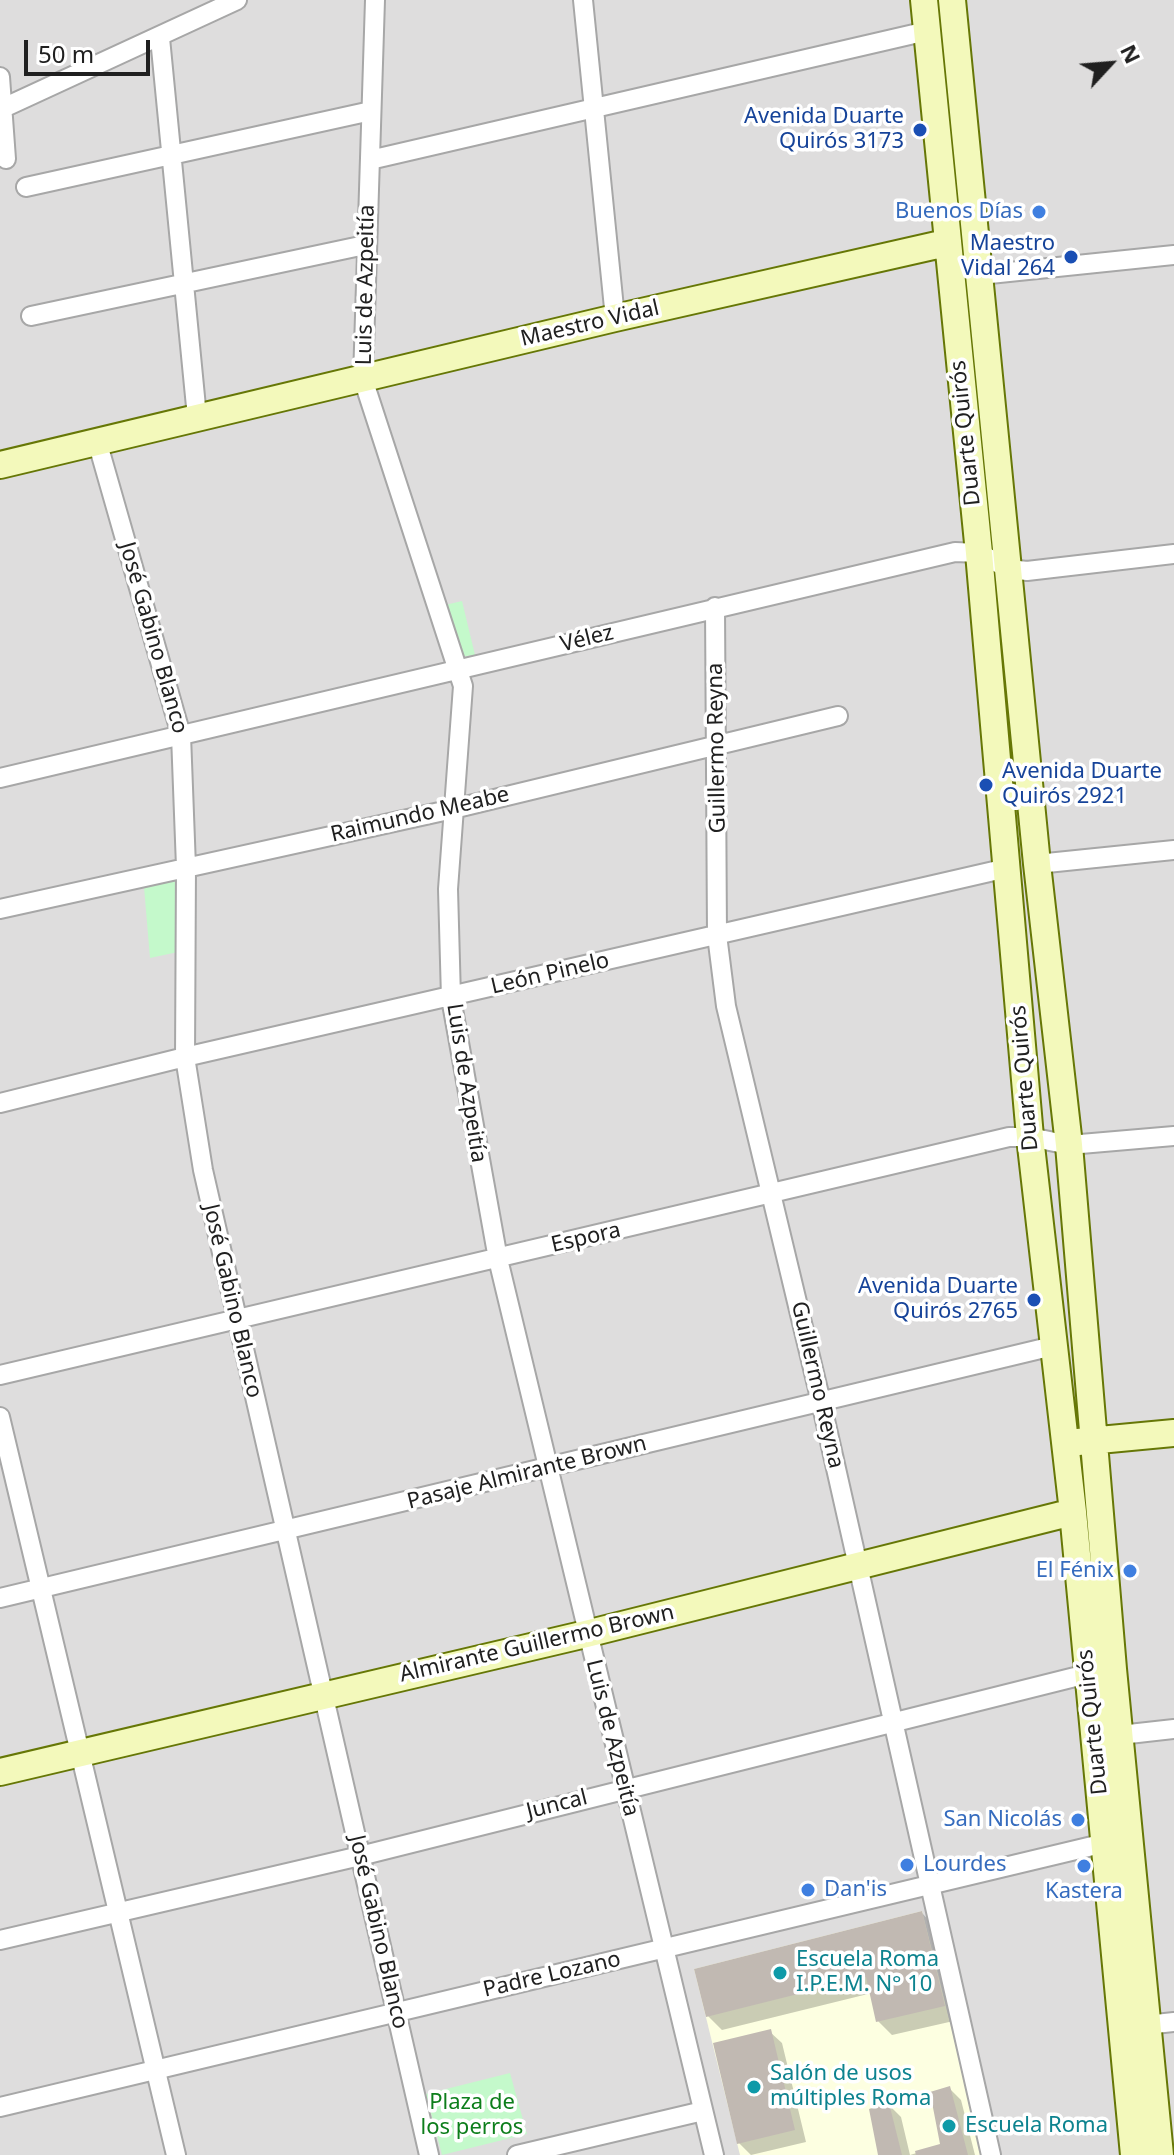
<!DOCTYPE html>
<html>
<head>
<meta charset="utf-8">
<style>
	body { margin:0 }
	#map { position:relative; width:1174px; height:2155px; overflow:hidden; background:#f0ede6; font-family:"Noto Sans",sans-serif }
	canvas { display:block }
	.north { position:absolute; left:1070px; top:24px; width:80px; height:80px; -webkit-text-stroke:6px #fff; paint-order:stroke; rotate:64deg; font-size:22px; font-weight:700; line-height:32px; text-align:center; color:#202020 }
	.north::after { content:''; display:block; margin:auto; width:28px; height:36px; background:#202020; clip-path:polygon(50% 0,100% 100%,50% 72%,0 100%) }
	.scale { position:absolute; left:24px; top:40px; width:126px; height:36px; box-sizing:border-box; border:4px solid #202020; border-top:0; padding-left:10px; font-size:24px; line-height:28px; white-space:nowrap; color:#202020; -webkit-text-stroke:6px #fff; paint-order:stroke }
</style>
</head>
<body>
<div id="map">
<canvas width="1174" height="2155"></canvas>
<div class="north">N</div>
<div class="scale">50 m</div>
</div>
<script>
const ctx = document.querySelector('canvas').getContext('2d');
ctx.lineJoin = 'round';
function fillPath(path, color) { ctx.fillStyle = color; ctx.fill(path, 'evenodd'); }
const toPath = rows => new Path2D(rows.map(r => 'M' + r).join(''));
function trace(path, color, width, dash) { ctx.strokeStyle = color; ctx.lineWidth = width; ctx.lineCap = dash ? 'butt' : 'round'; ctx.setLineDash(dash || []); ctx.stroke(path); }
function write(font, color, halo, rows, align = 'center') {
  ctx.font = font + ' "Noto Sans",sans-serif'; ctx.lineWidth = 7; ctx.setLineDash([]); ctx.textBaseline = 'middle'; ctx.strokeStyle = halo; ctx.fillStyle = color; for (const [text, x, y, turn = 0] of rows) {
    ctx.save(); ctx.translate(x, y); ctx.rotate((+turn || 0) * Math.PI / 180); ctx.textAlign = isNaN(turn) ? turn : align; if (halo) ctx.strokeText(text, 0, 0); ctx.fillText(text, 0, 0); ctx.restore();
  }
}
fillPath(toPath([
	[0,0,1174,0,1174,2155,0,2155]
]), '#dedddd');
fillPath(toPath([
	[922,1911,983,2155,740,2155,694,1969]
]), '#fdffe1');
fillPath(toPath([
	[462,601,475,655,458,657,441,606],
	[175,881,178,952,150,958,144,887],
	[510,2073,527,2134,442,2155,426,2094]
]), '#c4f9cb');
fillPath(toPath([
	[922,1913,935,1927,958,2020,892,2035,878,2021,872,1993,722,2030,708,2016],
	[770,2032,782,2043,806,2142,751,2155,739,2143],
	[949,2088,961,2100,975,2155,880,2155,889,2105,901,2117,910,2155,943,2145]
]), '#0003');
fillPath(toPath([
	[922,1911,945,2006,876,2022,866,1977,706,2017,694,1969],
	[771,2029,795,2130,737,2144,713,2043],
	[950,2086,968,2155,916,2155,915,2151,940,2144,930,2092],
	[889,2103,902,2155,878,2155,869,2109]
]), '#c1b9b2');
const street = toPath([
	[375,0,363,379,463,686,448,889,451,998,498,1259,714,2155],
	[583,0,615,318],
	[160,38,197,417],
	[0,77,6,159],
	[1,109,237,0],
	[370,160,927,31],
	[26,187,371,111],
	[973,268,980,275,1174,255],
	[31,316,365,245],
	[97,441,181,735,186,867,185,1057,203,1170,429,2155],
	[715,607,717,935,726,1006,821,1402,991,2155],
	[0,778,955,552,979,553,1009,569,1027,571,1174,554],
	[1037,864,1174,850],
	[0,909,453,809,838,716],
	[0,1103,185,1057,1007,868],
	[0,1375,1009,1137,1030,1137,1069,1145,1174,1136],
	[0,1417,176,2155],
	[0,1598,1053,1346],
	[1120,1735,1174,1729],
	[0,1940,360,1856,1099,1671],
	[1137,2026,1174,2022],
	[0,2107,1105,1843],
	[517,2155,703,2111]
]);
const secondary = toPath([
	[924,0,979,553,1030,1137,1073,1512,1134,2155],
	[952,0,1037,864,1069,1145,1113,1669,1160,2155],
	[0,465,615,318,946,243],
	[1078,1442,1174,1433],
	[0,1772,586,1634,1073,1512]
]);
trace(street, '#a7a7a7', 22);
trace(secondary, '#667706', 30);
trace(street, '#fff', 18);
trace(secondary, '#f3f9bb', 26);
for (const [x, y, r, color] of [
	[920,130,8,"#1a4fb4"],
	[1039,212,8,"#3f7fe0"],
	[1071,257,8,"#1a4fb4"],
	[986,785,8,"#1a4fb4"],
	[1034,1300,8,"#1a4fb4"],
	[1130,1571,8,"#3f7fe0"],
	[1078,1820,8,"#3f7fe0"],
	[907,1865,8,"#3f7fe0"],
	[1084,1866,8,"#3f7fe0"],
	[808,1890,8,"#3f7fe0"],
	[780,1973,8,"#0f9aa8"],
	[754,2087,8,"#0f9aa8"],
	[949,2126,8,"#0f9aa8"]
]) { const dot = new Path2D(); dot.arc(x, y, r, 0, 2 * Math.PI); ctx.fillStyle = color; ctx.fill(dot); trace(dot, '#fff', 3); }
write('22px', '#164399', '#fff', [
	["Avenida Duarte",904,117],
	["Quirós 3173",904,142],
	["Maestro",1055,244],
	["Vidal 264",1055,269],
	["Avenida Duarte",1002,772,"left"],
	["Quirós 2921",1002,797,"left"],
	["Avenida Duarte",1018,1287],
	["Quirós 2765",1018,1312]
], 'right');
write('22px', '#366cbe', '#fff', [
	["Buenos Días",1023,212],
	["El Fénix",1114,1571],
	["San Nicolás",1062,1820],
	["Lourdes",923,1865,"left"],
	["Dan'is",824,1890,"left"],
	["Kastera",1084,1892,"center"]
], 'right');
write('22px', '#202020', '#fff', [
	["Luis de Azpeitía",366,285,-89],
	["Maestro Vidal",590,324,-13],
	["Duarte Quirós",966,433,-96],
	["José Gabino Blanco",153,638,74],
	["Vélez",587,639,-14],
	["Guillermo Reyna",717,748,-91],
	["Raimundo Meabe",420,815,-13],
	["León Pinelo",550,974,-13],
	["Duarte Quirós",1025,1078,-95],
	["Luis de Azpeitía",466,1083,81],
	["Espora",586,1238,-13],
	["José Gabino Blanco",232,1301,77],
	["Guillermo Reyna",817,1385,77],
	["Pasaje Almirante Brown",527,1473,-14],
	["Almirante Guillermo Brown",537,1644,-13],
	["Duarte Quirós",1093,1722,-96],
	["Luis de Azpeitía",612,1738,76],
	["Juncal",557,1805,-14],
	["José Gabino Blanco",378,1932,77],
	["Padre Lozano",552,1975,-13]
]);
write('22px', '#0d838f', '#fff', [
	["Escuela Roma",796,1960],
	["I.P.E.M. N° 10",796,1985],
	["Salón de usos",770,2074],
	["múltiples Roma",770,2099],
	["Escuela Roma",965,2126]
], 'left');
write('22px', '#0d7e1b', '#fff', [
	["Plaza de",472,2103],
	["los perros",472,2128]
]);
</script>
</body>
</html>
